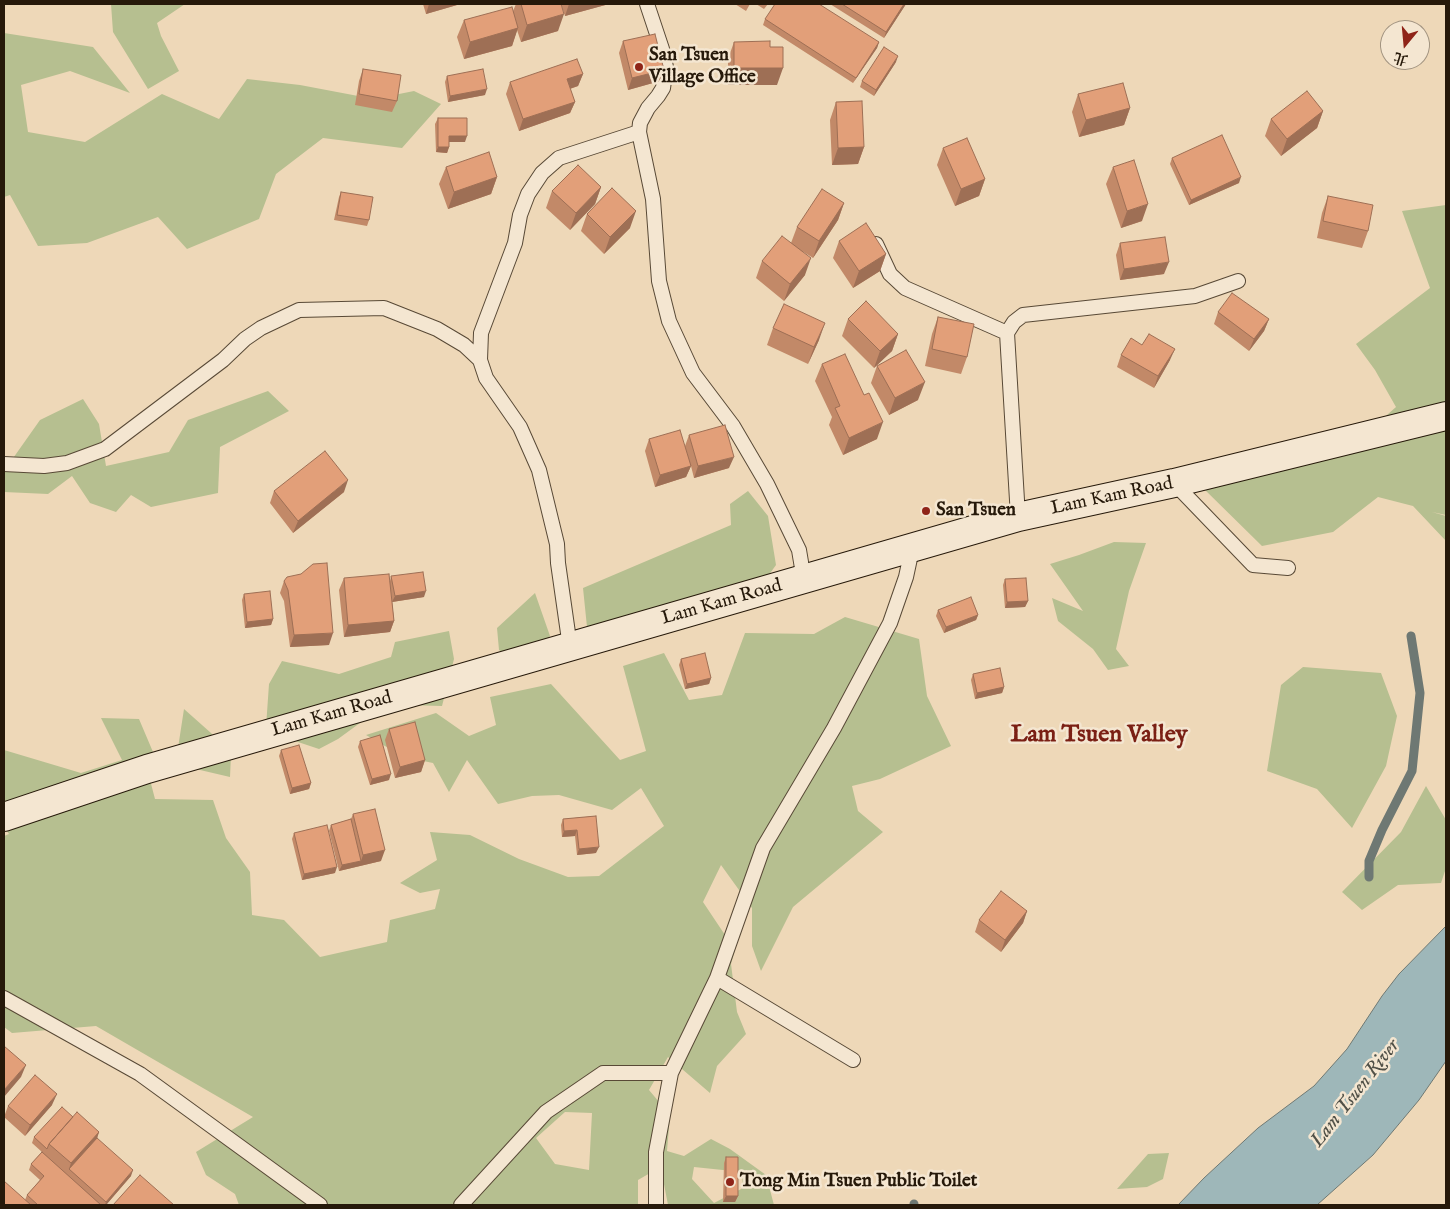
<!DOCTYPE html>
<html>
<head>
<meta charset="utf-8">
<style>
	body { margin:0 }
	#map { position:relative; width:1450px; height:1209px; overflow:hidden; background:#eed8b8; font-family:"IM FELL English","Noto Serif TC",serif }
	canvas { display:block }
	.frame { position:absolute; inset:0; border:5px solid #26190a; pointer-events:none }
	.north { position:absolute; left:1380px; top:20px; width:50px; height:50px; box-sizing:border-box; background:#f4e6d1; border:1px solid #a29481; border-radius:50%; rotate:197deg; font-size:14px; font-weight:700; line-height:20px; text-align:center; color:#26190a }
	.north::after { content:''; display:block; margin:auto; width:18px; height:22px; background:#8f2418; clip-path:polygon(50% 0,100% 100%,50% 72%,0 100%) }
</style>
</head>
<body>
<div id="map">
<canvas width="1450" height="1209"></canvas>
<div class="frame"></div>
<div class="north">北</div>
</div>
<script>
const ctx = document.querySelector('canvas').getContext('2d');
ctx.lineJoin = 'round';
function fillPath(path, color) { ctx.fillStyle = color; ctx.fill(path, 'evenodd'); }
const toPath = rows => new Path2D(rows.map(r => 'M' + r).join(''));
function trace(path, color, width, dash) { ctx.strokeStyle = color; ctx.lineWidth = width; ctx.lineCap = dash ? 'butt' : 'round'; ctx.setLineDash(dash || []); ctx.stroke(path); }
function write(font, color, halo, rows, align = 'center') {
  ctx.font = font + ' "IM FELL English",serif'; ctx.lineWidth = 5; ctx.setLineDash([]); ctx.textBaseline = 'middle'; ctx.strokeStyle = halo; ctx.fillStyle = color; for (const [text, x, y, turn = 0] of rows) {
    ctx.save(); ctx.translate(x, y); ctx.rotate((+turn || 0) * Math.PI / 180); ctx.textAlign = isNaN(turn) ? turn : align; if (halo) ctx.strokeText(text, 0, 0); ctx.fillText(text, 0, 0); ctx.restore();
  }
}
fillPath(toPath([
	[111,4,185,4,157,23,161,36,179,71,148,89,113,32],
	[4,33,93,47,130,93,70,71,21,85,28,132,85,142,162,94,219,119,247,79,300,85,374,99,414,91,441,104,402,148,323,138,276,174,259,219,187,249,158,217,87,243,38,246,10,195,4,197],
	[1446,205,1446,515,1432,512,1446,516,1446,541,1413,506,1378,497,1333,532,1262,546,1203,488,1346,451,1396,407,1375,370,1356,344,1430,288,1402,211],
	[268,391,289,411,220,447,218,493,151,507,131,495,116,512,90,503,72,476,48,494,4,492,4,471,40,420,83,399,99,424,106,466,169,452,188,420],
	[748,491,768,516,776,565,763,583,605,645,587,627,583,588,731,525,730,504],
	[1114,542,1146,543,1129,591,1116,649,1129,666,1108,670,1093,649,1058,621,1052,598,1083,611,1050,564,1079,555],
	[535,593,550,636,525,668,499,650,497,628],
	[845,617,919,639,927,696,951,746,880,779,852,786,858,811,883,832,793,907,761,971,752,946,752,908,721,865,703,902,735,950,731,964,737,1012,746,1034,717,1066,710,1093,668,1057,649,1090,670,1115,667,1151,684,1156,711,1139,730,1149,766,1175,774,1205,668,1205,663,1179,664,1165,638,1180,638,1205,239,1205,235,1194,206,1175,196,1152,253,1117,96,1026,12,1033,4,1027,4,836,9,834,4,827,4,750,81,773,122,760,101,718,139,719,153,752,178,748,184,709,211,733,231,755,230,777,183,766,149,776,155,799,213,800,226,838,250,872,252,915,284,920,320,957,387,942,390,920,435,909,440,889,420,893,400,883,437,860,430,832,470,835,519,859,568,877,599,876,664,826,641,788,612,810,559,795,532,796,498,804,467,760,449,792,433,763,404,757,366,735,436,713,469,736,496,725,490,697,551,684,620,760,646,751,623,666,664,653,689,700,722,695,745,633,814,634],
	[565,1112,592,1113,589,1170,555,1164,536,1138],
	[694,1167,742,1172,743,1188,714,1203,692,1179],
	[449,631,454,659,442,706,406,705,375,712,338,739,319,749,286,738,266,727,269,684,282,661,339,674,391,657,395,642],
	[1303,667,1381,673,1397,716,1386,766,1352,828,1317,789,1267,771,1281,685],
	[1426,786,1446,820,1446,868,1441,883,1398,885,1362,910,1342,892,1401,832],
	[1169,1153,1163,1179,1147,1187,1117,1189,1148,1154]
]), '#b6bf90');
const water = toPath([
	[1446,926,1446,1061,1419,1100,1373,1155,1317,1205,1178,1205,1204,1178,1258,1128,1314,1086,1347,1049,1382,996,1399,974,1446,926]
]);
fillPath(water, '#9eb7b9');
trace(water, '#6e7873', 1);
trace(toPath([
	[1369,877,1369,861,1382,830,1412,771,1420,693,1411,636],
	[914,1205,914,1204]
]), '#6e7873', 9);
const service = toPath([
	[647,4,662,49,666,67,663,88,658,96,648,108,640,123,639,132,653,199,659,281,669,321,693,373,733,426,767,484,799,550,804,580],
	[876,244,890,274,905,288,1007,333,1018,517],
	[1007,333,1014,322,1023,315,1195,296,1238,281],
	[4,464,44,466,67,463,105,449,223,360,245,339,261,328,299,310,384,308,437,329,464,345,480,360],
	[1174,483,1253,565,1288,568],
	[570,647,558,563,557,544,539,470,520,427,486,378,480,360,481,333,515,243,520,215,528,194,542,173,559,158,639,132],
	[717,978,853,1060],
	[4,998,140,1074,320,1205],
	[461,1205,546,1112,603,1073,671,1073],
	[656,1205,656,1152,671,1073,717,978,763,848,834,728,890,623,906,577,912,549]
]);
const secondary = toPath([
	[4,817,147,769,1018,517,1174,483,1446,416]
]);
trace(service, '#584936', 16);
trace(secondary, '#26190a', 30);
trace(service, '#f4e6d1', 14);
trace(secondary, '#f4e6d1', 28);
fillPath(toPath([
	[423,4,457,4,457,5,426,14],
	[516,4,561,4,558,31,521,42,517,30,512,46,464,59,457,37,464,20,513,11],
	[561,4,609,4,565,16],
	[735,4,750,4,746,11],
	[756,4,768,4,764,9],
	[830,4,906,4,884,38],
	[765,19,879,42,877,48,853,83,763,25],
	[623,41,660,81,628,90,619,53],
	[734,42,770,47,777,85,728,85,728,59],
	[896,62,874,96,860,87,862,81],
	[363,69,397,101,392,112,355,105,359,81],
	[583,74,578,86,570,89,575,102,570,113,519,131,506,94,510,82],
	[447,76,485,95,448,102,445,82],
	[1078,94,1130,108,1124,125,1079,137,1072,112],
	[836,102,864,147,858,164,832,165,830,120],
	[1323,111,1317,128,1281,156,1265,136,1271,119],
	[438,118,465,142,449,142,449,147,447,153,436,152,435,124],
	[943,148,985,179,979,196,955,206,937,165],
	[1172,158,1239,183,1189,205,1170,164],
	[446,167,497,177,491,194,448,209,439,184],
	[1113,167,1142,221,1121,228,1106,184],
	[601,187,595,204,570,230,546,208,552,191],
	[341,192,369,220,367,226,334,220,339,197],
	[1328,196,1368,231,1362,248,1317,238,1322,213],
	[844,203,838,220,813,258,802,251,805,275,784,301,756,278,762,261,791,243,797,227],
	[587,214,630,228,604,254,581,231],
	[839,241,886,254,880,271,853,288,833,258],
	[1120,243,1164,274,1120,280,1116,255],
	[1218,312,1269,319,1264,331,1249,351,1214,324],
	[938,317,967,357,961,374,925,366,932,334],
	[848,319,898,334,892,351,874,368,842,336],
	[773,328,819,340,808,364,767,345],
	[1142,345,1170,360,1154,388,1117,367,1121,355],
	[822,364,877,439,843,455,829,425,832,417,815,381],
	[877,366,918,400,889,415,871,383],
	[689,435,729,468,694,478,691,466,686,477,655,487,645,451,649,439,685,446],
	[274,491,344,492,293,533,270,503],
	[301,574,329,645,290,647,284,601,280,593,284,581],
	[391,576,424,597,392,602,391,590,394,621,390,632,344,637,339,590,344,578,390,581],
	[1005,579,1028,601,1025,607,1005,608,1003,585],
	[244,594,273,619,271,625,245,628,242,600],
	[938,610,978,615,976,620,944,633,936,616],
	[681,659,711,678,709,684,685,689,679,665],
	[973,674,1004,687,1002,693,975,699,971,680],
	[389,729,425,760,421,772,395,778,385,740],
	[360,741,389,780,370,785,358,747],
	[281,750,311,783,309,789,290,794,279,756],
	[353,814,381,861,339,871,329,831,331,825,351,819],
	[596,816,596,853,577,855,575,836,562,837,561,825,563,819],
	[294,833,335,873,302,880,292,839],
	[1027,911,1023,923,1001,952,975,932,979,920],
	[52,1105,25,1136,4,1117,8,1106],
	[73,1117,99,1132,97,1138,131,1176,106,1205,4,1205,25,1200,27,1195,40,1180,29,1170,31,1164,42,1152,32,1143,34,1137],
	[726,1157,738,1196,735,1202,723,1202,724,1163]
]), '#c28968');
fillPath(toPath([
	[429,4,457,4,457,5,426,14],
	[569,4,609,4,565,16],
	[904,4,906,4,884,38,886,32],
	[564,14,558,31,521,42,527,25],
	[518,28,512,46,464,59,470,42],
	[879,42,877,48,853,83,856,78],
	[898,56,896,62,874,96,876,90],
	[734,68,783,68,777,85,728,85],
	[664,70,660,81,628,90,632,78],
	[583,74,578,86,563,91,567,79],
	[487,89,485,95,448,102,450,96],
	[575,102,570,113,519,131,523,119],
	[1130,108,1124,125,1079,137,1086,120],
	[1323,111,1317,128,1281,156,1287,139],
	[449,136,467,136,465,142,447,142],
	[438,147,449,147,447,153,436,152],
	[864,147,858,164,832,165,838,148],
	[497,177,491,194,448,209,454,192],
	[1241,177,1239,183,1189,205,1191,200],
	[985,179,979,196,955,206,961,189],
	[601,187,595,204,570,230,576,213],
	[844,203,838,220,813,258,819,241],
	[1148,204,1142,221,1121,228,1127,211],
	[636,211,630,228,604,254,610,237],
	[886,254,880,271,853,288,859,271],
	[811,258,805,275,784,301,790,284],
	[1169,262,1164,274,1120,280,1124,269],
	[1269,319,1264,331,1249,351,1254,339],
	[825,323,819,340,808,364,814,347],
	[898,334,892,351,874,368,880,351],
	[1175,349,1170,360,1154,388,1158,376],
	[925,382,918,400,889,415,895,398],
	[883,422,877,439,843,455,849,438],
	[734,457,729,468,694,478,698,466],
	[691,466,686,477,655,487,660,475],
	[348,480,344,492,293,533,298,521],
	[426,591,424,597,392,602,395,596],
	[1028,601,1025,607,1005,608,1007,602],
	[978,615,976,620,944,633,946,627],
	[273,619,271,625,245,628,247,622],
	[394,621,390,632,344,637,348,625],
	[333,633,329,645,290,647,294,635],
	[711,678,709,684,685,689,687,684],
	[1004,687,1002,693,975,699,977,693],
	[425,760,421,772,395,778,400,767],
	[391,774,389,780,370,785,372,779],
	[311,783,309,789,290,794,292,788],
	[577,830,575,836,562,837,564,831],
	[599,847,596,853,577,855,579,849],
	[385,850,381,861,339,871,342,865,361,861,363,855],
	[337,867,335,873,302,880,304,874],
	[1027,911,1023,923,1001,952,1005,940],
	[26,1065,21,1077,4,1097,4,1090],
	[57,1094,52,1105,25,1136,30,1125],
	[99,1132,95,1144,69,1169,71,1163],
	[133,1170,131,1176,106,1205,105,1205,106,1202],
	[726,1196,738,1196,735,1202,723,1202]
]), '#9e6f55');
const building = toPath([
	[521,4,561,4,564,14,527,25,521,4],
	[775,4,819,4,879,42,856,78,765,19,775,4],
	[842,4,904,4,886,32,842,4],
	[512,7,518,28,470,42,464,20,512,7],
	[655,34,664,70,632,78,623,41,655,34],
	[770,41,770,47,783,47,783,68,734,68,734,42,770,41],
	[884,47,898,56,876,90,862,81,884,47],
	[577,59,583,74,567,79,575,102,523,119,510,82,577,59],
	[363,69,401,75,397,101,359,94,363,69],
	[483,69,487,89,450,96,447,76,483,69],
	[1123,83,1130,108,1086,120,1078,94,1123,83],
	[1307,91,1323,111,1287,139,1271,119,1307,91],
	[862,101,864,147,838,148,836,102,862,101],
	[438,118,467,118,467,136,449,136,449,147,438,147,438,118],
	[1222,135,1241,177,1191,200,1172,158,1222,135],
	[967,138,985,179,961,189,943,148,967,138],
	[489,152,497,177,454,192,446,167,489,152],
	[1134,160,1148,204,1127,211,1113,167,1134,160],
	[578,165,601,187,576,213,552,191,578,165],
	[612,188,636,211,610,237,587,214,612,188],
	[822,189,844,203,819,241,797,227,822,189],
	[341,192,373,197,369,220,337,215,341,192],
	[1328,196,1373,205,1368,231,1323,221,1328,196],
	[866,223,886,254,859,271,839,241,866,223],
	[782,236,811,258,790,284,762,261,782,236],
	[1165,237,1169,262,1124,269,1120,243,1165,237],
	[1232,293,1269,319,1254,339,1218,312,1232,293],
	[866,301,898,334,880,351,848,319,866,301],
	[784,304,825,323,814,347,773,328,784,304],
	[938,317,974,324,967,357,932,349,938,317],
	[1149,334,1175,349,1158,376,1121,355,1131,338,1142,345,1149,334],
	[906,350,925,382,895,398,877,366,906,350],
	[845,354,864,395,869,393,883,422,849,438,835,408,840,406,822,364,845,354],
	[725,425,734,457,698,466,689,435,725,425],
	[680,430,691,466,660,475,649,439,680,430],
	[325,451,348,480,298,521,274,491,325,451],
	[327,563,333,633,294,635,288,590,284,581,287,577,301,574,313,564,327,563],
	[423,572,426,591,395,596,391,576,423,572],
	[389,574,394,621,348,625,344,578,389,574],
	[1026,578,1028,601,1007,602,1005,579,1026,578],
	[270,591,273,619,247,622,244,594,270,591],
	[971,597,978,615,946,627,938,610,971,597],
	[705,653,711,678,687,684,681,659,705,653],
	[1000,668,1004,687,977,693,973,674,1000,668],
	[415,722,425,760,400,767,389,729,415,722],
	[380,735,391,774,372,779,360,741,380,735],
	[299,745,311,783,292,788,281,750,299,745],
	[375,809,385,850,363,855,353,814,375,809],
	[596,816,599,847,579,849,577,830,564,831,563,819,596,816],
	[351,819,361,861,342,865,331,825,351,819],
	[327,825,337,867,304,874,294,833,327,825],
	[1001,891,1027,911,1005,940,979,920,1001,891],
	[4,1046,26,1065,4,1090,4,1046],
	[35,1075,57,1094,30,1125,8,1106,35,1075],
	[62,1107,73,1117,49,1144,47,1149,34,1137,62,1107],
	[77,1112,99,1132,71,1163,49,1144,77,1112],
	[97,1138,133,1170,106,1202,69,1169,97,1138],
	[42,1152,101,1205,38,1205,27,1195,44,1176,31,1164,42,1152],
	[726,1157,738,1157,738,1196,726,1196,726,1157],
	[140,1175,174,1205,113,1205,140,1175],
	[4,1181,31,1205,4,1205,4,1181]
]);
fillPath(building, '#e29f79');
trace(building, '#9e6f55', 1);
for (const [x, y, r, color] of [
	[639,67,5,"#8f2418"],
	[926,511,5,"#8f2418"],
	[730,1182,5,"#8f2418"]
]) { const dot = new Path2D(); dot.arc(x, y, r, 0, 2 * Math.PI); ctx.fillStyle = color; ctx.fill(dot); trace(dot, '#f4e6d1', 2); }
write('bold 19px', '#26190a', '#f4e6d1', [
	["San Tsuen",649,56],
	["Village Office",649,78],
	["San Tsuen",936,511],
	["Tong Min Tsuen Public Toilet",740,1182]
], 'left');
write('19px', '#26190a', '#f4e6d1', [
	["Lam Kam Road",1112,497,-12],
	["Lam Kam Road",722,603,-16],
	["Lam Kam Road",332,715,-16]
]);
write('italic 20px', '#505047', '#f4e6d1', [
	["Lam Tsuen River",1356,1094,-52]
]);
write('bold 24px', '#7a1f14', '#f4e6d1', [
	["Lam Tsuen Valley",1099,736]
]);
</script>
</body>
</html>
